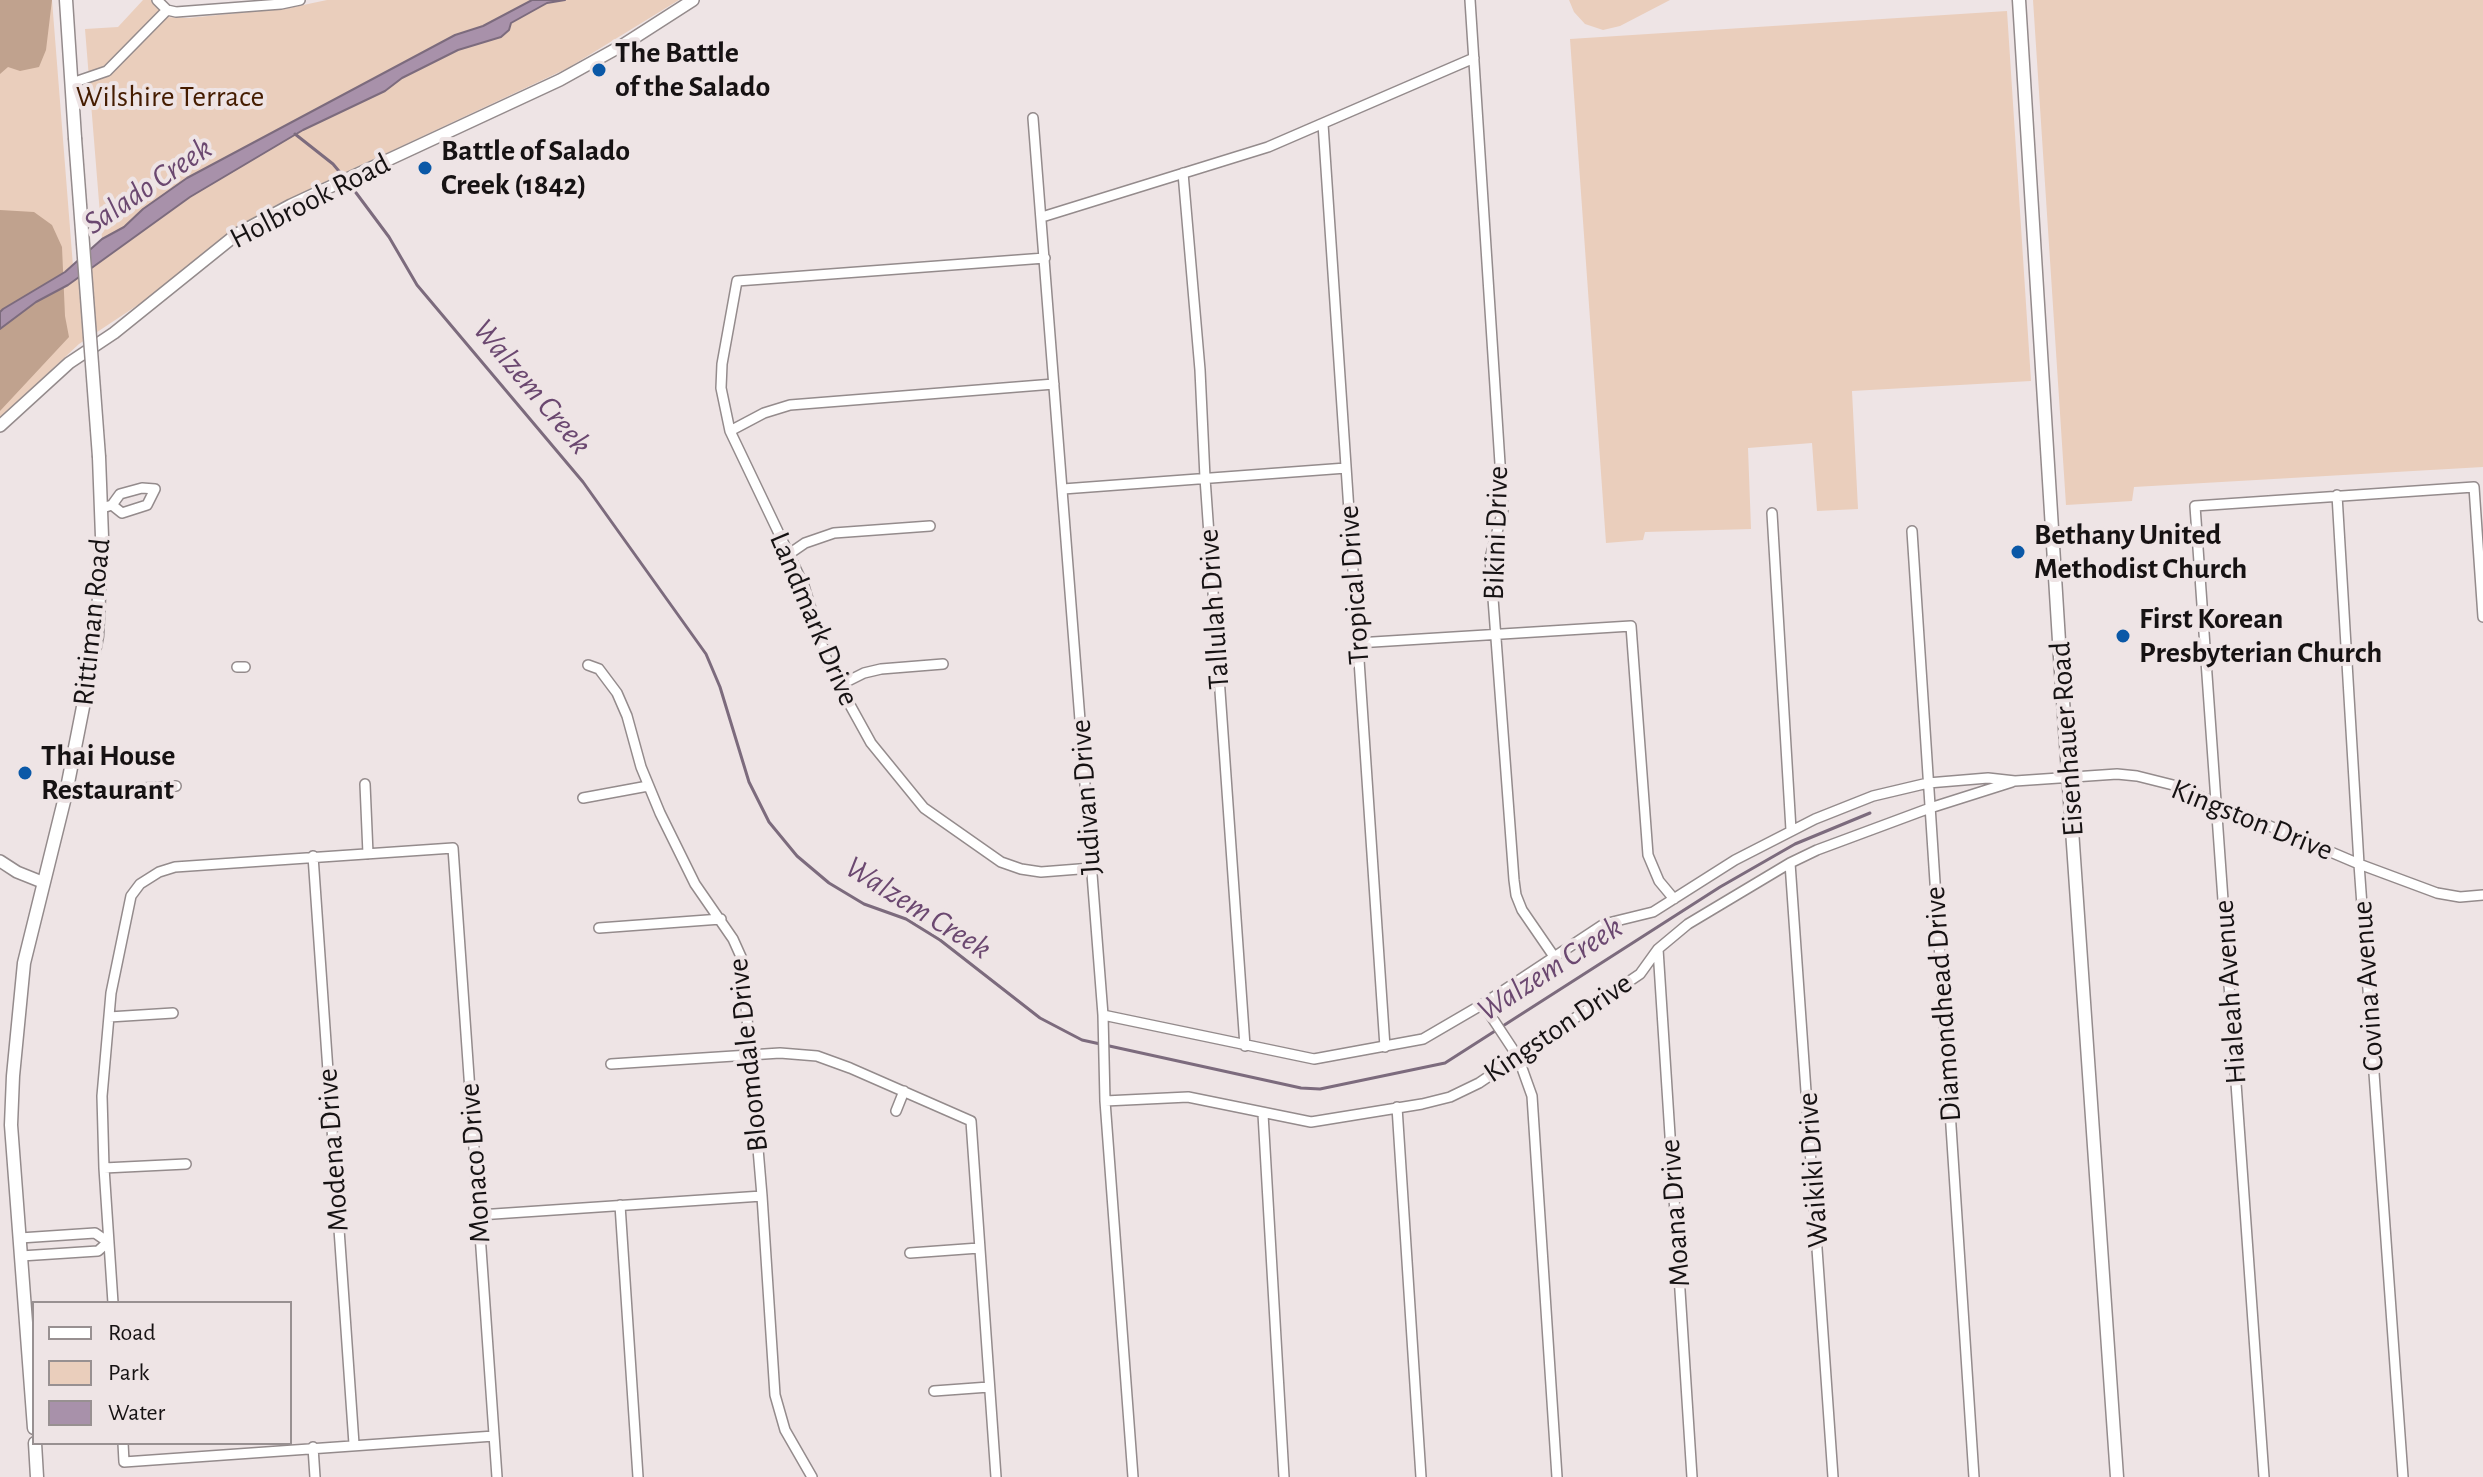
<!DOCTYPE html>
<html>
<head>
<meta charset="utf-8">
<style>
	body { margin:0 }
	#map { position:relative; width:2483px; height:1477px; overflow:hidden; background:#eee4e5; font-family:"Alegreya Sans",sans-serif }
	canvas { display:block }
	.legend { position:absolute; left:32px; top:1301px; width:260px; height:144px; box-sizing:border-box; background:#eee4e5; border:2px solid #989091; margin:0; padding:10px 14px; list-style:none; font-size:24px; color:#161213 }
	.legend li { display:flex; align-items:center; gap:16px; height:40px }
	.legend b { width:40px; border:2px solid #989091 }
</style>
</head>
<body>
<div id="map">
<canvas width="2483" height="1477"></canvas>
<ul class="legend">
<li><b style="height:10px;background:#fff"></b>Road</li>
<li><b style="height:22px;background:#eacebc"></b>Park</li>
<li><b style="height:22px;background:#a891aa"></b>Water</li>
</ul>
</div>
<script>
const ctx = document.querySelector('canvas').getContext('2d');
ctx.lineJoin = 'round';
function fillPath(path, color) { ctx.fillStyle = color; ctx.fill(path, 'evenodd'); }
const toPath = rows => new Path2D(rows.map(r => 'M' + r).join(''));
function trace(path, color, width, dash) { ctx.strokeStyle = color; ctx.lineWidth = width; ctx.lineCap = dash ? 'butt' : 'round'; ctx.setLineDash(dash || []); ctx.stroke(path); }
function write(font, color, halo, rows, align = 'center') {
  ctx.font = font + ' "Alegreya Sans",sans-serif'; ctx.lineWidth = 8; ctx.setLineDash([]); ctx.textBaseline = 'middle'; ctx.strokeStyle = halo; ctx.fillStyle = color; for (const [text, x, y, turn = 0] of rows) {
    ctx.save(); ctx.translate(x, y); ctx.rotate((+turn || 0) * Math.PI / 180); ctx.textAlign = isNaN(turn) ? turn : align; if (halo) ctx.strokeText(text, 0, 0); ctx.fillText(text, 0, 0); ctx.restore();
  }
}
fillPath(toPath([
	[0,0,52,0,74,279,190,197,303,130,384,91,402,78,458,50,501,37,511,23,547,3,565,0,679,0,568,68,276,205,234,230,153,295,79,344,0,418],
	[143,0,151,0,165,17,188,18,289,8,327,0,532,0,483,26,455,35,187,178,143,209,124,227,102,239,85,29,118,27],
	[1569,0,1670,0,1620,26,1603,30,1585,24,1574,12],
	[2033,0,2483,0,2483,467,2134,487,2132,501,2066,505],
	[2007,11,2031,381,1852,391,1858,509,1817,511,1812,443,1748,448,1751,529,1645,532,1643,540,1606,543,1570,39]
]), '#eacebc');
fillPath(toPath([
	[0,0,52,0,46,50,39,67,20,71,8,67,0,74],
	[0,210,34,212,52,225,62,247,65,316,69,337,0,411]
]), '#c0a28e');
const water = toPath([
	[532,0,565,0,547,3,511,23,509,30,501,37,458,50,402,78,385,91,303,130,190,197,68,285,36,302,0,329,0,312,3,309,65,272,102,239,124,227,143,209,187,178,455,35,483,26,532,0]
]);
fillPath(water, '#a891aa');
trace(water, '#7c6b7d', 2);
trace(toPath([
	[295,134,333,164,343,176],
	[348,182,389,237,417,285,583,482,706,654,720,687,749,782,769,822,797,856,829,883,864,904,906,919,940,940,1040,1018,1082,1040,1301,1088,1320,1089,1445,1063,1720,887,1795,844,1870,813]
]), '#7c6b7d', 3);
const minor = toPath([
	[157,0,167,10],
	[1470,0,1503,510,1490,558,1514,880,1516,895,1522,910,1555,958],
	[167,10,176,12,281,4,300,0],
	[72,83,107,71,167,10],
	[1033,118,1103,1015,1105,1101,1133,1477],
	[1323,124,1385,1047],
	[1183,173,1200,370,1205,478,1245,1046],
	[1042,217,1268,147,1474,58],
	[1045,258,737,281,722,364,721,388,730,431,804,586,829,667,871,743,924,808,1001,862,1021,869,1041,872,1092,868],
	[730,431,764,413,790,405,1054,384],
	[1063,489,1346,468],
	[2337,495,2359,864,2403,1477],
	[102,508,112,505,120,494,142,488,155,489,147,505,122,513,112,505],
	[1772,513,1791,830],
	[1912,531,1974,1477],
	[789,554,805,543,834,533,930,526],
	[1357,643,1631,626,1648,855,1659,881,1674,899],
	[588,665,599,669,617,693,627,716,641,767,660,813,695,884,733,939,742,959,762,1196,775,1395,785,1430,812,1477],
	[237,667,245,667],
	[838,686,864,673,881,669,943,664],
	[365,784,368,854],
	[66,793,176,786],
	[583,798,648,786],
	[313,856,354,1444],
	[1790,863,1833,1477],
	[599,928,721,919],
	[1658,949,1692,1477],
	[1483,1004,1518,1057,1532,1096,1557,1477],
	[1103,1015,1314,1059,1423,1039,1483,1004,1604,924,1653,912,1735,860,1815,819,1873,796,1928,783,1988,778,2015,781,2117,774,2137,776,2173,785,2359,864,2437,893,2460,897,2483,895],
	[109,1017,173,1013],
	[611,1064,780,1053,817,1056,850,1068,971,1121,996,1477],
	[1105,1101,1188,1097,1311,1122,1422,1104,1450,1097,1479,1083,1640,974,1658,949,1688,924,1790,863,1817,850,1930,808,2012,782],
	[1397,1107,1421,1477],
	[896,1111,904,1091],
	[1263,1114,1284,1477],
	[104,1168,186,1164],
	[620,1205,638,1477],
	[479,1215,762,1196],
	[20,1238,95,1233,108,1242,98,1251,21,1256],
	[910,1253,979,1248],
	[113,1303,104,1168,102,1096,111,993,131,896,140,884,159,872,175,867,453,848,497,1477],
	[934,1391,989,1387],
	[123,1443,124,1462,494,1436],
	[313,1447,315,1477],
	[2264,1477,2195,506,2474,487,2483,617]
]);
const tertiary = toPath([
	[0,426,69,363,114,333,237,234,291,205,560,80,623,45,693,0],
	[0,861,17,872,42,882]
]);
const secondary = toPath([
	[66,0,75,138],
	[2019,0,2060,657,2117,1477],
	[34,1428,11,1125,13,1076,24,963,66,793,97,636,102,537,99,457],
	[35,1443,37,1477]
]);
trace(minor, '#948b8c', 12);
trace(tertiary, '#948b8c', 14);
trace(secondary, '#948b8c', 15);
trace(minor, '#fff', 9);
trace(tertiary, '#fff', 11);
trace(secondary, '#fff', 12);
const secondaryBridge = toPath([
	[75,138,99,457]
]);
trace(secondaryBridge, '#948b8c', 15, []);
trace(secondaryBridge, '#fff', 12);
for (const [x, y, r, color] of [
	[599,70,8,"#0a58a7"],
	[425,168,8,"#0a58a7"],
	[2018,552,8,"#0a58a7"],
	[2123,636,8,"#0a58a7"],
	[25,773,8,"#0a58a7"]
]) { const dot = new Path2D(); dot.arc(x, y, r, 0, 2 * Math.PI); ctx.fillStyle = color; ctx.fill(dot); trace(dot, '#eee4e5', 3); }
write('bold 30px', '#161213', '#eee4e5', [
	["The Battle",615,53],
	["of the Salado",615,87],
	["Battle of Salado",441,151],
	["Creek (1842)",441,185],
	["Bethany United",2034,535],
	["Methodist Church",2034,569],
	["First Korean",2139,619],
	["Presbyterian Church",2139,653],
	["Thai House",41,756],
	["Restaurant",41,790]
], 'left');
write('30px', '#451c00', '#eee4e5', [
	["Wilshire Terrace",170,97]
]);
write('30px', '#161213', '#eee4e5', [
	["Holbrook Road",310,201,-27],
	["Bikini Drive",1496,533,-88],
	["Tropical Drive",1354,585,-94],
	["Tallulah Drive",1214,609,-94],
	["Landmark Drive",814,619,67],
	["Rittiman Road",92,622,-84],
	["Eisenhauer Road",2067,739,-94],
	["Judivan Drive",1086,797,-94],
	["Kingston Drive",2252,820,22],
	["Covina Avenue",2368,986,-94],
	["Hialeah Avenue",2230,992,-94],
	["Diamondhead Drive",1943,1004,-94],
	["Kingston Drive",1558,1028,-34],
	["Bloomdale Drive",748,1055,-96],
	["Modena Drive",333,1150,-94],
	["Monaco Drive",475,1163,-94],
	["Waikiki Drive",1813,1170,-94],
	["Moana Drive",1675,1213,-94]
]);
write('italic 32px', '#6b4870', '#eee4e5', [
	["Salado Creek",148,186,-34],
	["Walzem Creek",532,387,50],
	["Walzem Creek",918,908,32],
	["Walzem Creek",1550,969,-33]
]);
</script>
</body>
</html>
